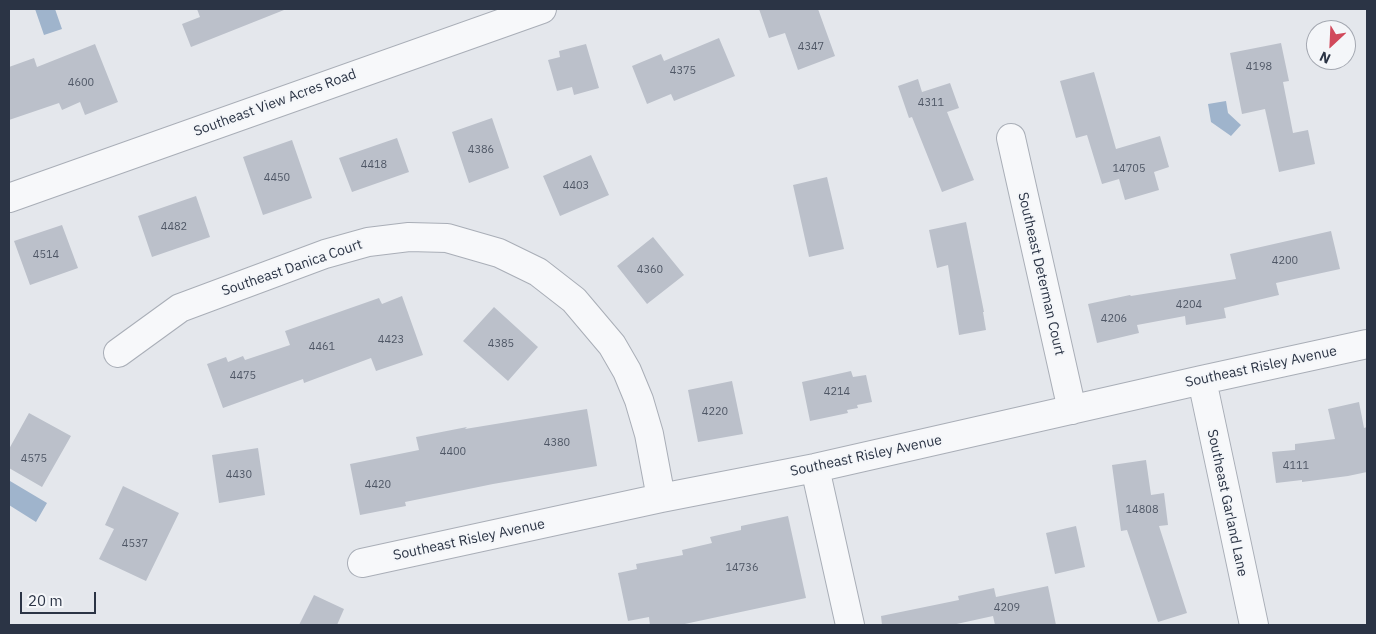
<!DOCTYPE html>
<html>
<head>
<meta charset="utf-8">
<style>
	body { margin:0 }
	#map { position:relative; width:1376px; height:634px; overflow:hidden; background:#e4e7ec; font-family:"IBM Plex Sans",sans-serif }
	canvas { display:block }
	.frame { position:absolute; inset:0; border:10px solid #2b3445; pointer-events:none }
	.north { position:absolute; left:1306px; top:20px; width:50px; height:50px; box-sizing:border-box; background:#f4f6f9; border:1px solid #a4a8b1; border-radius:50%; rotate:205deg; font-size:14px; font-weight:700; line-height:20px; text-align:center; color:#2b3445 }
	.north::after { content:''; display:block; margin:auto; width:18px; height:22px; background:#d1495b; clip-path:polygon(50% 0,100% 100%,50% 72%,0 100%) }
	.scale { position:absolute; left:20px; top:592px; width:76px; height:22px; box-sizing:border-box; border:2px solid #2b3445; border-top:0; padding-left:6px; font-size:15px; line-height:18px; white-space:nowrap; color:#2b3445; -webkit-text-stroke:4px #f4f6f9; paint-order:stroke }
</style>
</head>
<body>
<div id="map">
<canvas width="1376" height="634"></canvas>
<div class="frame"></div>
<div class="north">N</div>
<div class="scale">20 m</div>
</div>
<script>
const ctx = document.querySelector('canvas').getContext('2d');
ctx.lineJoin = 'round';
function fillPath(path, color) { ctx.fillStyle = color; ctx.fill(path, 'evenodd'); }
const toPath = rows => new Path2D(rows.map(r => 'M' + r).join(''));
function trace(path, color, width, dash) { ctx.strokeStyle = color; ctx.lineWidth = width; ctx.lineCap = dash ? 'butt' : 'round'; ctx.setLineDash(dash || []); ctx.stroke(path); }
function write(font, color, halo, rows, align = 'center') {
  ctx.font = font + ' "IBM Plex Sans",sans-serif'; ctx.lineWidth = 4; ctx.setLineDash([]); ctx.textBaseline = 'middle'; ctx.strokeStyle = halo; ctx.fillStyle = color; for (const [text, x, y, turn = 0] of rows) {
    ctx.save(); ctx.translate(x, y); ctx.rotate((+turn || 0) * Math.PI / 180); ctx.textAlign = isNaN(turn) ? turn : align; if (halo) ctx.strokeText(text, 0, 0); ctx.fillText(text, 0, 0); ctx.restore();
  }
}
fillPath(toPath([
	[35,9,55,9,62,29,44,35],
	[1226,101,1228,113,1241,125,1231,136,1211,122,1208,104],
	[10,481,47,503,36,522,9,505]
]), '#9fb4cc');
fillPath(toPath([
	[197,9,284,9,284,10,191,47,182,24,200,17],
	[759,9,818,9,835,56,798,70,785,33,769,38],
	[719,38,735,76,674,101,671,94,647,104,632,66,661,54,664,61],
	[1281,43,1289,81,1283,82,1293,133,1308,130,1315,164,1279,172,1265,109,1242,114,1230,53],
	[95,44,118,102,85,115,80,102,62,110,59,103,9,120,9,67,34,58,37,67],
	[586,44,599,88,574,95,572,87,557,91,548,60,560,57,559,51],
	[1094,72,1116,149,1160,136,1169,167,1154,172,1159,190,1125,200,1119,179,1102,184,1087,135,1076,138,1060,81],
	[918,79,922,92,950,83,959,108,947,112,974,180,942,192,912,117,909,118,898,86],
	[492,118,509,168,469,183,452,132],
	[397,138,409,172,352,192,339,158],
	[292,140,312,198,263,215,243,157],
	[591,155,609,195,560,216,543,176],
	[827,177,844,249,809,257,793,185],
	[196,196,210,237,152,257,138,216],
	[966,222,984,312,983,312,986,330,959,335,948,265,937,268,929,230],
	[62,225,78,268,30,285,14,241],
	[1331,231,1340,269,1276,283,1279,295,1224,308,1226,318,1186,325,1185,316,1137,325,1139,333,1097,343,1088,304,1130,295,1131,296,1236,279,1230,254],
	[653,237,684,275,647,304,617,266],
	[402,296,423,355,376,371,371,358,304,383,303,379,223,408,207,364,226,357,228,362,243,356,245,360,290,345,285,331,379,298,382,304],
	[494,307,538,347,508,381,463,341],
	[851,371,853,377,866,375,872,402,857,405,858,408,847,410,848,413,810,421,802,382],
	[732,381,743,434,698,442,688,390],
	[1359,402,1364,428,1367,427,1367,472,1348,476,1302,482,1302,480,1276,483,1272,452,1295,450,1295,444,1335,439,1328,409],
	[587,409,597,466,493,484,405,502,406,506,360,515,350,464,419,450,416,437,467,427,465,429],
	[29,413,71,436,42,487,9,468,9,449],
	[258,448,265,495,219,503,212,455],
	[1146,460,1151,495,1164,493,1168,525,1159,526,1187,613,1158,622,1127,530,1121,531,1112,465],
	[123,486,179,513,146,581,99,559,114,529,105,525],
	[788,516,806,598,680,625,650,625,649,617,628,621,618,573,637,569,636,564,683,555,682,550,712,543,710,537,741,530,741,526],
	[1076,526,1085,567,1055,574,1046,533],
	[1048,586,1056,625,995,625,993,616,952,625,882,625,881,616,959,600,958,596,994,588,996,597],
	[314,595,344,609,337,625,299,625]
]), '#bbc0ca');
const minor = toPath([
	[1011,138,1072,410],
	[9,198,542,9],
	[118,353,180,308,325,254,368,242,409,237,447,238,499,253,538,272,574,300,612,345,627,371,639,400,649,434,661,498],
	[1202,380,1254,625],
	[815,468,850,625],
	[362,563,661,498,815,468,1202,380,1367,344]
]);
trace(minor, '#a9aeb7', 30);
trace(minor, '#f7f8fa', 28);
write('11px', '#4f5766', null, [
	["4347",811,47],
	["4198",1259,67],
	["4375",683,71],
	["4600",81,83],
	["4311",931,103],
	["4386",481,150],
	["4418",374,165],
	["14705",1129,169],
	["4450",277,178],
	["4403",576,186],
	["4482",174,227],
	["4514",46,255],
	["4200",1285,261],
	["4360",650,270],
	["4204",1189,305],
	["4206",1114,319],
	["4423",391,340],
	["4385",501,344],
	["4461",322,347],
	["4475",243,376],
	["4214",837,392],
	["4220",715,412],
	["4380",557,443],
	["4400",453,452],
	["4575",34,459],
	["4111",1296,466],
	["4430",239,475],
	["4420",378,485],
	["14808",1142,510],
	["4537",135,544],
	["14736",742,568],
	["4209",1007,608]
]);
write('14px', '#2b3445', '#f4f6f9', [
	["Southeast View Acres Road",275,103,-20],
	["Southeast Danica Court",292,268,-19],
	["Southeast Determan Court",1041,274,77],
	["Southeast Risley Avenue",1261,367,-12],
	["Southeast Risley Avenue",866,456,-12],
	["Southeast Garland Lane",1227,503,78],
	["Southeast Risley Avenue",469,540,-12]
]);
</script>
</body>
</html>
